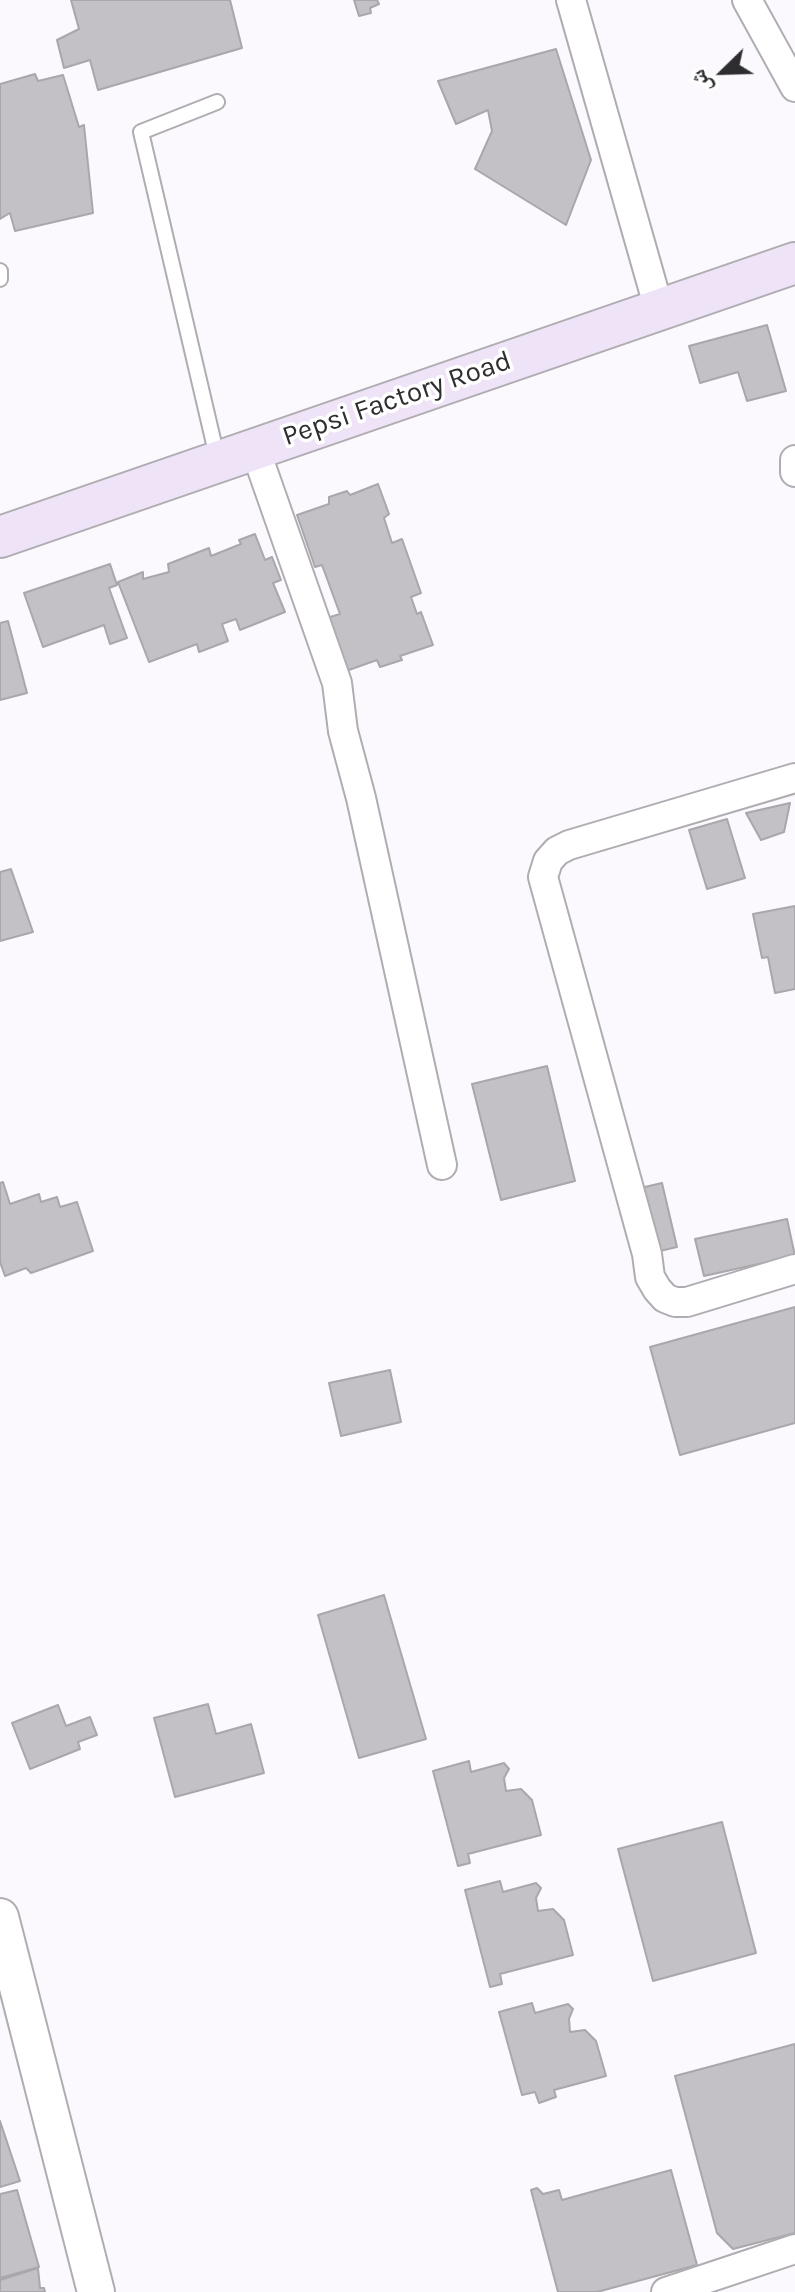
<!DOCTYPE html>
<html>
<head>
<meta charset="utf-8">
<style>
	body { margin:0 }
	#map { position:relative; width:795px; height:2292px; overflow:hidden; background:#fcf9fe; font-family:Karla,"Noto Naskh Arabic",sans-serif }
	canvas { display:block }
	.north { position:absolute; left:683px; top:32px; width:80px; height:80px; -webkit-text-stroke:6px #fff; paint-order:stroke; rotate:247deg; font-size:22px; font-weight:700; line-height:32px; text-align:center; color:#2e2d2f }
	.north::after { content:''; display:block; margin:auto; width:28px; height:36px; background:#2e2d2f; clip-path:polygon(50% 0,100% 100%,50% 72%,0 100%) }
</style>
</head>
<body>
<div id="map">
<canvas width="795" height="2292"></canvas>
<div class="north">ش</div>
</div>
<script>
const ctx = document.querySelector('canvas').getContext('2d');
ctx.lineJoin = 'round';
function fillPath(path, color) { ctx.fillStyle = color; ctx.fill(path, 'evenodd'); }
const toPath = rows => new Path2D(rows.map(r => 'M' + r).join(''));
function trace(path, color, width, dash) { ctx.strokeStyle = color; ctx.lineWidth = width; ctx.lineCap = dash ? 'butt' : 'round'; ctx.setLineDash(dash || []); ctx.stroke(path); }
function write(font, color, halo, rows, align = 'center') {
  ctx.font = font + ' Karla,sans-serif'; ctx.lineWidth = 7; ctx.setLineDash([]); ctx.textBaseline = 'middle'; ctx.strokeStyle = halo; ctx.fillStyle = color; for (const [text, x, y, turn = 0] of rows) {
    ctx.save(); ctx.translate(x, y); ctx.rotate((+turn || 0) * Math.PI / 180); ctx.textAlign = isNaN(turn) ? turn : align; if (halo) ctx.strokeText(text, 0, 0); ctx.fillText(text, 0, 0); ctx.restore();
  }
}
const building = toPath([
	[71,0,230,0,242,48,98,90,90,60,64,68,57,40,79,29,71,0],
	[354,0,377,0,379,4,370,8,371,13,359,16,354,0],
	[556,49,591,160,566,225,475,169,492,131,488,110,456,124,438,81,556,49],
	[35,74,38,81,63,75,79,127,84,125,93,213,15,231,10,213,0,219,0,84,35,74],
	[767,325,786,391,747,401,738,372,700,383,689,346,767,325],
	[378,484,389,514,384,518,392,543,402,539,421,593,411,597,417,614,421,612,433,645,400,656,402,660,380,667,377,660,346,671,327,618,340,614,322,565,315,567,297,515,329,504,329,497,347,491,350,495,378,484],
	[255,534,265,560,272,557,281,580,273,583,285,612,240,630,236,619,222,624,228,641,199,652,197,644,149,662,118,582,143,572,143,579,169,572,168,564,209,548,211,556,241,544,239,540,255,534],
	[110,564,117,585,109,588,127,638,110,644,104,625,43,647,24,593,110,564],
	[8,621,27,693,0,700,0,623,8,621],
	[790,803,784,832,761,840,746,813,790,803],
	[727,819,745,878,707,889,689,830,727,819],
	[11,869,33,932,0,941,0,872,11,869],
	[795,906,795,989,775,993,768,957,762,958,753,914,795,906],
	[547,1066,575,1181,501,1200,472,1084,547,1066],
	[3,1182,10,1204,39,1194,41,1202,57,1197,60,1207,77,1202,93,1251,31,1273,26,1268,5,1276,0,1262,0,1183,3,1182],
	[662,1183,677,1247,647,1254,632,1190,662,1183],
	[787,1219,795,1256,704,1276,695,1239,787,1219],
	[795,1307,795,1423,680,1455,650,1347,795,1307],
	[390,1370,401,1422,341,1436,329,1383,390,1370],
	[384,1595,426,1739,359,1758,318,1615,384,1595],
	[208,1704,216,1734,251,1724,264,1773,175,1797,154,1718,208,1704],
	[58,1705,66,1726,90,1717,97,1735,78,1742,80,1749,30,1769,12,1723,58,1705],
	[469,1761,471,1772,504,1763,509,1769,504,1778,506,1791,521,1789,532,1800,541,1835,468,1854,470,1863,458,1866,433,1771,469,1761],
	[722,1822,756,1953,653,1981,618,1849,722,1822],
	[500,1881,503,1892,536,1883,541,1888,536,1898,538,1911,553,1909,564,1920,573,1955,500,1974,502,1984,490,1987,465,1890,500,1881],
	[532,2003,535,2013,568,2004,573,2009,569,2019,570,2032,585,2030,596,2041,606,2076,554,2090,556,2097,539,2103,535,2092,522,2095,499,2012,532,2003],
	[795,2044,795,2233,733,2249,717,2233,675,2076,795,2044],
	[0,2121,20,2181,0,2187,0,2121],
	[671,2170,697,2265,597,2292,558,2292,531,2190,537,2188,543,2194,559,2190,562,2200,671,2170],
	[17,2190,39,2267,0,2278,0,2194,17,2190],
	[38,2268,40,2288,44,2288,45,2292,0,2292,0,2280,38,2268]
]);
fillPath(building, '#c3c1c5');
trace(building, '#a9a7ab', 2);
const service = toPath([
	[217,102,141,132,218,461],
	[0,271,0,279]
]);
const minor = toPath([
	[571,0,659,309],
	[747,0,795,87],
	[255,449,337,683,343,731,361,798,442,1165],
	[795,460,795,472],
	[795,778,569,845,557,851,548,861,543,877,647,1254,650,1277,657,1289,665,1298,675,1302,687,1302,795,1269],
	[666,2292,795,2249]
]);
const tertiary = toPath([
	[0,1917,96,2292]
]);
const secondary = toPath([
	[0,537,795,263]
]);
trace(service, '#afadb1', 18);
trace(minor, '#afadb1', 32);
trace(tertiary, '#afadb1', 40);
trace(secondary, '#afadb1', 44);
trace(service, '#fff', 14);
trace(minor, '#fff', 28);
trace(tertiary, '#fff', 36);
trace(secondary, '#eee3f7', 40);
write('28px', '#2e2d2f', '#fff', [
	["Pepsi Factory Road",397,399,-19]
]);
</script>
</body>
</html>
